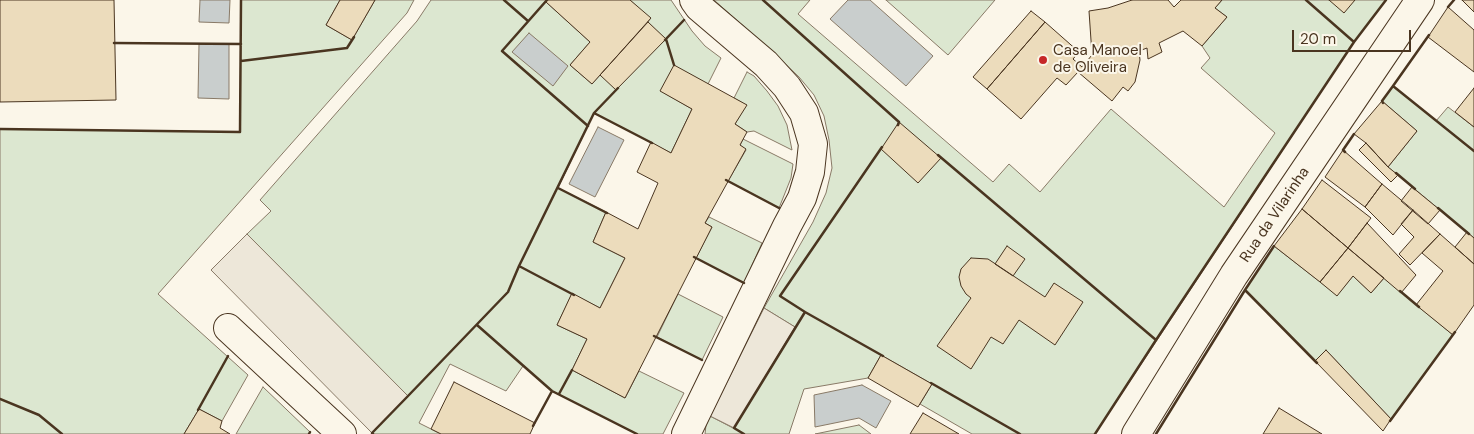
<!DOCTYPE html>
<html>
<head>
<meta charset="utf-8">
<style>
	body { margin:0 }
	#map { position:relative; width:1474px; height:434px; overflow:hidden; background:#fbf6e9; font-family:"DM Sans",sans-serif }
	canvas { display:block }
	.scale { position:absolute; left:1292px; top:30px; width:119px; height:22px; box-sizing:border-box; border:2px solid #4a3520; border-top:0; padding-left:6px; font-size:15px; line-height:18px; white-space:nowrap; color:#4a3520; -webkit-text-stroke:4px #fbf6e9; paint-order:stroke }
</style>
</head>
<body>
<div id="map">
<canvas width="1474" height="434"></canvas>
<div class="scale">20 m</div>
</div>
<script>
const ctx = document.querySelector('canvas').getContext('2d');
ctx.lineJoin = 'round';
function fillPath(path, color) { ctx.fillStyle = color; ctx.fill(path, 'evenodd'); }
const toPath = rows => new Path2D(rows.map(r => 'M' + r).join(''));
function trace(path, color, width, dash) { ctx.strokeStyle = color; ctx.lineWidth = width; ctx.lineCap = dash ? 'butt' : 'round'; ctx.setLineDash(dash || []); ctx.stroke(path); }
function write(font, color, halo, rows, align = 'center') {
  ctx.font = font + ' "DM Sans",sans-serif'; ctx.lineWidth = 4; ctx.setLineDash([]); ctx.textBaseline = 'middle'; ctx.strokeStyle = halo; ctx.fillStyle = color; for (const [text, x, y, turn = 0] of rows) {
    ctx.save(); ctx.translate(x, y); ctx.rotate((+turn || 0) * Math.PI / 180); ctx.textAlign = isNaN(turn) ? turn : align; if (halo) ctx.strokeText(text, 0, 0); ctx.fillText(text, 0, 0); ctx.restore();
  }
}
const green = toPath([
	[241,0,340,0,326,25,352,40,375,0,414,0,407,13,158,294,248,375,222,421,199,409,184,434,0,434,0,129,240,132,241,0],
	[431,0,547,0,546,2,590,42,570,65,592,84,600,75,665,39,648,22,650,19,630,0,671,0,692,31,705,46,721,58,708,84,661,91,692,109,671,153,594,113,558,188,606,212,593,242,625,258,600,308,572,294,557,325,587,339,572,370,625,398,639,371,684,393,663,434,637,434,552,391,523,366,506,391,450,364,419,423,441,434,373,434,372,433,408,397,247,234,271,211,260,200,417,21,431,0],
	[714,0,810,0,798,14,993,182,1009,164,1040,192,1111,109,1224,207,1275,133,1201,68,1210,58,1202,46,1227,17,1215,8,1222,0,1386,0,1354,42,1323,89,1095,434,972,434,920,404,932,384,881,355,868,378,804,389,789,434,705,434,706,425,710,416,733,428,795,327,764,308,813,222,826,193,832,168,829,140,824,116,814,95,799,77,776,55,714,0],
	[886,0,995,0,948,55,886,0],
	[747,72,754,76,767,91,778,106,787,125,792,150,754,131,747,132,735,124,746,105,734,98,747,72],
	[1393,86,1436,121,1448,107,1474,127,1474,238,1388,167,1417,131,1382,101,1393,86],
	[743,139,793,164,791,178,779,208,728,181,746,150,740,145,743,139],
	[709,217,762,243,744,283,696,258,712,227,705,223,709,217],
	[1274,246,1337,295,1353,276,1371,293,1384,278,1453,335,1391,419,1327,351,1315,361,1245,290,1274,246],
	[678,294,723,317,702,360,657,337,678,294],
	[263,387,310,432,309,434,236,434,263,387],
	[859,425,871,434,815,434,859,425]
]);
fillPath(green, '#dce7d0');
trace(green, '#887966', 1);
const parking = toPath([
	[247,234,408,396,372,433,211,270,247,234],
	[764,308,795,327,734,428,710,416,764,308]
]);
fillPath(parking, '#ede7d9');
trace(parking, '#887966', 1);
const water = toPath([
	[200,0,230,0,229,23,199,22,200,0],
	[848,0,870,0,933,56,906,86,830,19,848,0],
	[529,33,568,66,553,86,512,52,529,33],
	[199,44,229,44,229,99,198,98,199,44],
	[598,127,624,140,595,197,569,184,598,127],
	[862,385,891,401,876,428,859,418,815,427,814,395,862,385]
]);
fillPath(water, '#c9cecd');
trace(water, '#887966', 1);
const building = toPath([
	[0,0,114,0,116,100,0,102,0,0],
	[340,0,375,0,352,40,326,25,340,0],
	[547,0,630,0,651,18,592,84,570,65,590,42,546,2,547,0],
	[1132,0,1168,0,1174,7,1181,0,1222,0,1215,8,1227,17,1202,46,1183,31,1159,43,1162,52,1148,59,1147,48,1139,51,1140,60,1135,82,1128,91,1123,87,1112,101,1078,72,1066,85,1057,78,1021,119,987,89,1045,22,1079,52,1073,59,1082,67,1092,55,1089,11,1108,8,1132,0],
	[1329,0,1355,0,1344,13,1329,0],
	[1462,0,1474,0,1474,12,1462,0],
	[1448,7,1474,30,1474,72,1428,37,1448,7],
	[1031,11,1045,22,987,89,973,77,1031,11],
	[648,22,666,39,616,90,600,75,648,22],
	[674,65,747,105,735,124,747,132,740,145,746,149,705,223,712,227,625,398,572,370,587,339,557,325,572,293,600,308,625,258,593,242,606,212,638,229,658,183,637,172,651,142,671,153,692,109,660,91,674,65],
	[1474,88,1474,127,1455,112,1474,88],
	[1382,101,1417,131,1388,167,1366,143,1354,134,1382,101],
	[899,122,941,158,918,183,881,149,899,122],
	[1366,143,1388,167,1398,175,1391,182,1359,150,1366,143],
	[1343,150,1382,184,1365,207,1325,177,1343,150],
	[1322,180,1371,218,1348,248,1302,209,1322,180],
	[1382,184,1413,210,1393,235,1365,207,1382,184],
	[1412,187,1440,210,1428,224,1401,201,1412,187],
	[1302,209,1348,248,1320,282,1274,246,1302,209],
	[1413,210,1440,234,1410,265,1399,254,1414,237,1401,224,1413,210],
	[1367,223,1416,275,1401,293,1348,248,1367,223],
	[1467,232,1474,238,1474,264,1455,247,1467,232],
	[1440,234,1474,264,1474,305,1453,335,1416,305,1443,271,1422,253,1440,234],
	[1007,246,1025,259,1013,276,995,264,1007,246],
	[1348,248,1384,278,1371,293,1353,276,1337,296,1320,282,1348,248],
	[971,258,988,259,1045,297,1054,283,1083,302,1055,345,1019,320,1003,344,991,337,971,369,937,346,971,298,966,294,961,286,959,277,961,269,971,258],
	[1326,350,1391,419,1383,431,1315,361,1326,350],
	[881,355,932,384,918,407,868,378,881,355],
	[454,382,535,423,530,434,441,434,431,429,454,382],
	[1279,408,1322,434,1263,434,1279,408],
	[199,409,222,421,220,428,230,434,184,434,199,409],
	[923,413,959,434,910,434,923,413]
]);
fillPath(building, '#ecdcbc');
trace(building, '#4a3520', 1);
const street = toPath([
	[228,328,342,434],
	[686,434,787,226,802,198,810,172,813,144,804,113,787,87,766,64,699,7,694,0]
]);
const secondary = toPath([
	[1136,434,1234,275,1420,0]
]);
trace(street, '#4a3520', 30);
trace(secondary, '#4a3520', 30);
trace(street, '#fbf6e9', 28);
trace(secondary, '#fbf6e9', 28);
trace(toPath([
	[504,0,528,21],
	[547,0,502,51,588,126],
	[763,0,899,122,898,125],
	[1448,7,1454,0],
	[666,39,674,65],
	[665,40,684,20],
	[1354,42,1386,0],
	[114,43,241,44],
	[241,61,347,48,354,37],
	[1393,86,1429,35],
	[1383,103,1382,101,1393,86,1474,151],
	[594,113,652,143],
	[0,129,240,132,241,0],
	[1345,152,1343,150,1354,134],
	[938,155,1156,340,1354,42,1306,0],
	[1396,173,1415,189],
	[726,180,779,208],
	[558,188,607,213],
	[1438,208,1469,234],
	[694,257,744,283],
	[519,266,574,295],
	[1245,290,1274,246],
	[1400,291,1419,307],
	[805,312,883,356],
	[477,325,552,391,637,434],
	[654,336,702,360],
	[931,383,1020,434],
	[559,394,572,370],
	[0,399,39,415,62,434],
	[198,410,228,356],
	[1390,421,1455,332],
	[533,426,552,391],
	[309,434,310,432],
	[373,434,372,433,408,396,508,292,519,266,594,113,618,88],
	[744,434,734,428,805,312,780,296,882,147],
	[1095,434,1156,340],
	[1156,434,1245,290,1317,363]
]), '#4a3520', 2.5);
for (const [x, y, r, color] of [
	[1043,60,5,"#c62828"]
]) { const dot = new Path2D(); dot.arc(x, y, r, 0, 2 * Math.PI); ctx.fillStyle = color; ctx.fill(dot); trace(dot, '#fbf6e9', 2); }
write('15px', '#4a3520', '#fbf6e9', [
	["Casa Manoel",1053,51],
	["de Oliveira",1053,68]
], 'left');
write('15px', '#4a3520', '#fbf6e9', [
	["Rua da Vilarinha",1275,215,-56]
]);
</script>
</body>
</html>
